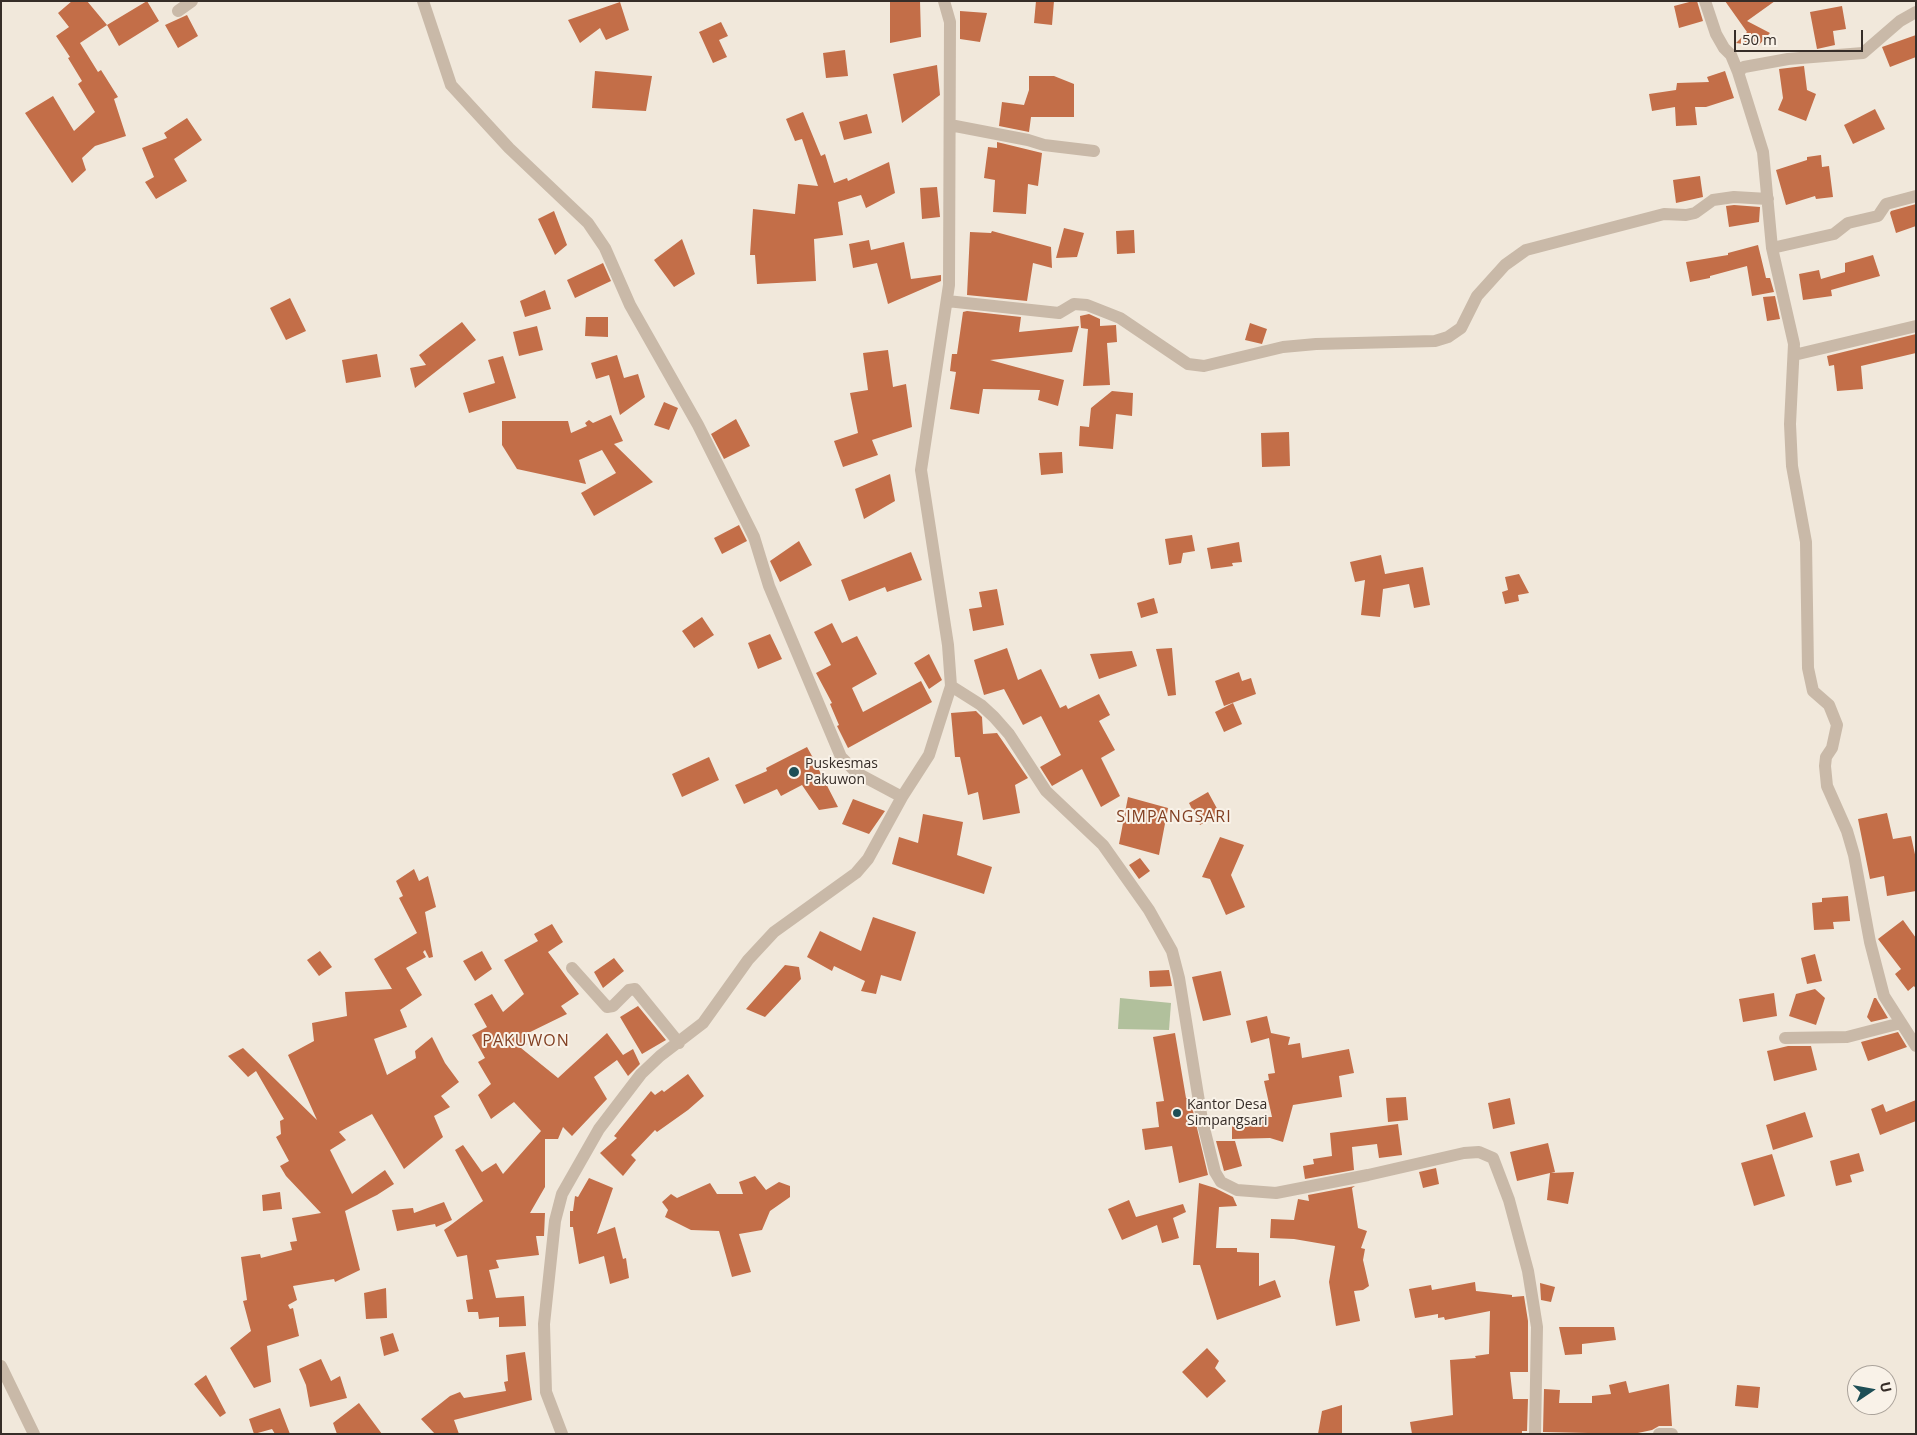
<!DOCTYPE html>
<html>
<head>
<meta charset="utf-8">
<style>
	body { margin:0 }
	#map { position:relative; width:1917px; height:1435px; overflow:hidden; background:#f1e8db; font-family:"Open Sans",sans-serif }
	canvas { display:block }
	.frame { position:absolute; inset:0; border:2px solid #362d28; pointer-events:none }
	.north { position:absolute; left:1847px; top:1365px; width:50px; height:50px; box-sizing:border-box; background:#f9f2e8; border:1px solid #aba39b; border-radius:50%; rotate:78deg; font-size:14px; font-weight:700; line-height:20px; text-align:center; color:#362d28 }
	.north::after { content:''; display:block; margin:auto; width:18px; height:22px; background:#1e4f56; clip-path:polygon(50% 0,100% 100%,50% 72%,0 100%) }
	.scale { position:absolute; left:1734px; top:30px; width:129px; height:22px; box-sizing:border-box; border:2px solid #362d28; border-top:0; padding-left:6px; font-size:15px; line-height:18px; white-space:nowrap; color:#362d28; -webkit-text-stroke:4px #f9f2e8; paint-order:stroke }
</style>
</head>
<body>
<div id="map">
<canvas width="1917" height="1435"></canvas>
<div class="frame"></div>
<div class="north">U</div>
<div class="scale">50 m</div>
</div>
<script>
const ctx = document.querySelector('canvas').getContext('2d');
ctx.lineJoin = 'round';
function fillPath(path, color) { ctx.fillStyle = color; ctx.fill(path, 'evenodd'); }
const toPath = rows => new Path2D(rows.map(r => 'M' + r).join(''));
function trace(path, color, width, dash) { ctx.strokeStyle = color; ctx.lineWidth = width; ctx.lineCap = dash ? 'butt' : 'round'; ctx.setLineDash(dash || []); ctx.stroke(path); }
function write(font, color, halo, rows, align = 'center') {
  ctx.font = font + ' "Open Sans",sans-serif'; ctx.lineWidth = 4; ctx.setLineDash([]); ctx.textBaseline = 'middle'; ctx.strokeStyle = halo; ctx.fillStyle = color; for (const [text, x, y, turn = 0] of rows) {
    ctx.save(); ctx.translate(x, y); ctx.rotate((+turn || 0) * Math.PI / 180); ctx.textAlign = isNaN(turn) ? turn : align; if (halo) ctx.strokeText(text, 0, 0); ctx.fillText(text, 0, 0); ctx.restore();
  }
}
fillPath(toPath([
	[1120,998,1171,1003,1169,1030,1118,1029]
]), '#b1c09c');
fillPath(toPath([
	[72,1,87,1,107,25,147,1,159,21,119,46,107,25,80,43,98,72,101,70,118,97,114,99,126,136,95,146,82,158,86,170,72,183,25,113,53,96,74,131,95,112,78,84,82,81,68,58,70,57,56,36,69,27,58,13],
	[920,1,921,37,890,43,890,2],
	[1036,1,1054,1,1052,25,1034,23],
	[1693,1,1697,1,1703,21,1679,28,1674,6],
	[1725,1,1775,1,1747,21,1770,33,1758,46,1736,43,1747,32],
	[620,2,629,30,606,40,600,28,580,43,568,20],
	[1842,6,1846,29,1833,31,1835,45,1817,49,1810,12],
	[960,11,987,13,980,42,960,39],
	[187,15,198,36,178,48,165,25],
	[721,22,728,36,719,40,727,57,713,63,699,32],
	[1916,35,1916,57,1890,67,1882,47],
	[845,50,848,76,826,78,823,53],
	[937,65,940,95,902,123,893,74],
	[1804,66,1807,90,1816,94,1806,121,1778,110,1783,98,1779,69],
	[595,71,652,76,646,111,592,108],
	[1725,71,1734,98,1706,107,1695,107,1697,125,1676,126,1675,107,1652,111,1649,94,1676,90,1677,83,1709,82,1707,77],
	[1029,76,1054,76,1074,84,1074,117,1031,117,1029,132,999,126,1002,102,1024,105,1029,90],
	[1875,109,1885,129,1853,144,1844,125],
	[803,112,821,156,825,154,834,183,847,178,848,181,889,162,895,193,866,208,861,195,838,202,843,235,814,239,816,281,757,284,755,255,750,255,753,209,795,214,798,184,818,186,802,139,795,141,786,119],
	[867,114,872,133,844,140,839,122],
	[187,118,202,140,174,159,187,181,156,199,145,182,154,177,142,148,167,138,164,133],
	[997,142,1042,153,1038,186,1028,184,1026,214,993,212,995,180,984,178,988,147,997,148],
	[1821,155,1822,167,1829,166,1833,197,1816,199,1815,196,1786,205,1776,170,1807,160,1807,157],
	[1700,176,1703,197,1676,203,1673,180],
	[937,187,940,217,922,219,920,188],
	[1916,204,1916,226,1896,233,1890,213,1891,211],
	[1734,205,1760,207,1759,222,1729,227,1726,206],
	[554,211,567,245,555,255,538,219],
	[1064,228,1084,233,1077,257,1056,258],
	[1134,230,1135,253,1117,254,1116,231],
	[992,231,1051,247,1052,268,1033,263,1027,301,967,295,970,232,991,233],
	[682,239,695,274,674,287,654,260],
	[869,240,871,250,904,242,911,279,941,275,941,281,888,304,877,263,853,268,849,244],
	[1758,245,1766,278,1770,278,1774,292,1752,296,1747,266,1710,276,1710,278,1690,282,1686,262,1728,255,1728,253],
	[1873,255,1880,276,1831,290,1832,296,1803,300,1799,274,1819,270,1821,279,1845,272,1845,263],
	[603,263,611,281,575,298,567,280],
	[545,290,551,309,525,317,520,301],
	[1775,296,1780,319,1767,321,1763,297],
	[290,298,306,331,286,340,270,308],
	[967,311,1021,317,1019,332,1079,326,1072,352,990,360,1064,380,1058,406,1038,400,1040,390,983,389,979,414,950,409,956,372,950,371,952,354,957,354,963,312],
	[1089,314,1100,319,1100,326,1116,325,1117,342,1107,343,1110,385,1083,386,1088,329,1081,328,1080,316],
	[586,317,608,317,608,337,585,336],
	[462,322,476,340,415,388,410,368,426,365,419,355],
	[1250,323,1267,329,1262,344,1245,340],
	[537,326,543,350,519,356,513,332],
	[1916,334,1916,353,1861,366,1863,389,1837,391,1834,365,1829,366,1827,356],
	[888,350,893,387,906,384,912,427,872,440,878,455,843,467,834,441,858,433,850,393,868,390,863,353],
	[377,354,381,377,346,383,342,360],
	[617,355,624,378,638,374,645,397,620,415,609,375,596,379,591,363],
	[503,356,516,398,469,413,463,393,495,383,488,360],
	[1112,391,1133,393,1132,416,1116,414,1113,449,1079,446,1080,426,1089,427,1091,408],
	[664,402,678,408,669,430,654,425],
	[611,415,623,441,614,444,653,482,594,516,581,493,616,473,602,450,579,460,586,484,517,469,502,445,502,421,568,421,571,433,587,426,585,423,589,420,593,423],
	[736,419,750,446,724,459,711,434],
	[1289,432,1290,466,1262,467,1261,433],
	[1062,452,1063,473,1041,475,1039,453],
	[890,474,895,501,864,519,855,489],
	[739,525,747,541,722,554,714,538],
	[1192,535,1195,551,1183,553,1181,563,1169,565,1165,539],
	[799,541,812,565,780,582,770,561],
	[1239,542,1242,562,1232,563,1233,566,1211,569,1207,548],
	[911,552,922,580,887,592,885,587,849,601,841,580],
	[1381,555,1385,574,1423,567,1430,605,1414,608,1409,584,1383,589,1380,617,1361,615,1365,580,1355,582,1350,562],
	[1519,574,1529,593,1518,595,1519,601,1505,604,1502,592,1508,590,1505,577],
	[997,589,1004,625,973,631,969,609,982,607,979,592],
	[1154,598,1158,613,1141,618,1137,603],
	[702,617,714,635,694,648,682,631],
	[832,623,842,643,857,636,877,674,852,688,863,712,921,681,932,702,848,748,837,726,839,725,830,704,832,703,816,673,831,665,814,632],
	[770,634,782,659,758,669,748,643],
	[1007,648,1018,680,1041,669,1060,708,1066,705,1068,709,1099,694,1110,715,1099,721,1115,750,1101,758,1120,796,1101,807,1082,769,1052,786,1040,767,1061,755,1041,716,1023,725,1004,689,984,695,974,660],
	[1172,648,1176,695,1168,696,1156,649],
	[1132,651,1137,666,1099,679,1090,654],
	[929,654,942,680,929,689,914,663],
	[1239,672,1242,681,1251,678,1256,694,1224,706,1215,681],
	[1233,703,1242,724,1224,732,1215,712],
	[976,711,982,717,983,734,997,733,1028,778,1015,785,1020,813,983,820,978,792,968,795,960,757,955,757,951,713],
	[807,747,817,765,814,766,818,768,838,807,819,810,802,785,781,796,777,789,744,804,735,785,767,771,766,768],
	[709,757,719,780,682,797,672,774],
	[1208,792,1220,814,1200,825,1189,803],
	[1128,797,1168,808,1159,855,1119,844],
	[853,799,885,811,869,834,842,824],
	[1887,813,1893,839,1911,836,1916,859,1916,891,1887,896,1884,876,1870,879,1858,819],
	[923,814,963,822,957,855,992,867,984,894,892,864,899,837,918,843],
	[1220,837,1244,845,1231,875,1245,907,1226,915,1210,879,1202,877],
	[1140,858,1150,871,1139,879,1129,865],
	[414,869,419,881,428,876,436,907,425,912,433,957,429,958,425,950,423,952,426,957,406,968,422,995,400,1010,407,1027,374,1039,387,1075,416,1058,415,1051,432,1037,445,1063,459,1082,441,1096,450,1107,434,1116,443,1137,404,1169,372,1114,339,1132,346,1140,330,1150,352,1194,385,1170,394,1184,377,1195,345,1211,360,1270,335,1282,334,1279,293,1286,297,1300,288,1305,290,1309,293,1308,299,1336,267,1346,271,1382,254,1388,230,1348,251,1331,243,1301,247,1300,241,1257,260,1254,261,1258,292,1250,290,1242,297,1241,292,1218,321,1213,286,1176,280,1166,289,1161,276,1137,281,1134,280,1121,284,1119,256,1071,248,1077,228,1056,243,1048,317,1120,288,1055,314,1041,312,1023,347,1016,345,992,392,989,374,959,417,933,399,898,403,896,396,881],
	[1848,896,1850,921,1833,922,1834,929,1814,930,1812,903,1822,902,1822,898],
	[873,917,916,932,901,981,881,975,876,994,861,991,865,981,834,966,832,971,807,957,820,931,861,951],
	[1903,920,1916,938,1916,989,1914,986,1908,991,1895,974,1901,969,1878,939],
	[552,924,563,942,548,952,579,994,561,1006,567,1014,522,1036,527,1044,521,1048,558,1078,607,1033,623,1055,633,1049,640,1064,628,1076,617,1060,594,1077,607,1099,572,1136,563,1127,558,1139,545,1139,545,1187,530,1213,545,1213,544,1236,536,1236,539,1255,496,1260,499,1268,489,1270,496,1298,524,1296,526,1326,499,1327,499,1317,479,1319,478,1312,468,1312,466,1300,473,1299,467,1255,457,1257,444,1230,483,1201,455,1150,463,1145,482,1172,496,1163,503,1174,541,1131,514,1102,491,1119,478,1095,491,1084,478,1062,485,1058,472,1035,487,1027,474,1004,492,994,503,1012,524,994,504,960,538,941,534,934],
	[320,951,332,967,319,976,307,960],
	[482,951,492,969,475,981,463,961],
	[1815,954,1822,981,1807,984,1801,958],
	[614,958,624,971,603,988,594,972],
	[785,965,799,967,801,979,765,1017,746,1009],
	[1169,970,1172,986,1150,987,1149,971],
	[1221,971,1231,1015,1203,1021,1192,977],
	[1815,989,1825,998,1816,1025,1789,1016,1796,994],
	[1774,993,1777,1016,1743,1022,1739,999],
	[1874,998,1876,998,1888,1018,1871,1022,1867,1017],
	[638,1006,666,1040,642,1054,620,1017],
	[1267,1016,1271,1033,1290,1037,1288,1045,1300,1043,1302,1058,1349,1049,1354,1073,1339,1076,1342,1097,1293,1105,1283,1142,1270,1138,1232,1139,1232,1123,1251,1122,1250,1117,1272,1117,1264,1081,1269,1080,1268,1074,1275,1073,1269,1038,1251,1043,1246,1021],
	[1898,1032,1907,1047,1868,1061,1861,1042],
	[1175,1033,1186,1098,1190,1098,1208,1175,1179,1183,1172,1146,1145,1150,1142,1129,1159,1127,1156,1102,1164,1101,1153,1037],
	[1788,1046,1811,1046,1817,1070,1774,1081,1767,1051],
	[688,1074,704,1096,688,1110,657,1132,655,1130,631,1155,636,1160,623,1176,600,1153,617,1138,614,1136,651,1091,655,1095,662,1090,664,1092],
	[1406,1097,1408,1120,1388,1122,1386,1098],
	[1510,1098,1515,1124,1493,1129,1488,1103],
	[1916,1100,1916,1121,1880,1135,1871,1109,1883,1104,1886,1112],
	[1805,1112,1813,1137,1773,1150,1766,1125],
	[1398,1124,1402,1155,1379,1158,1377,1144,1352,1147,1354,1170,1305,1179,1303,1166,1314,1164,1313,1159,1332,1156,1330,1133],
	[1216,1141,1235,1141,1242,1166,1224,1171],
	[1548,1143,1555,1172,1551,1173,1574,1172,1568,1204,1547,1200,1550,1173,1517,1181,1510,1152],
	[1859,1153,1864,1171,1850,1175,1852,1182,1836,1186,1830,1161],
	[1772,1154,1785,1196,1754,1206,1741,1163],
	[1436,1168,1439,1184,1423,1188,1419,1172],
	[755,1176,766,1190,779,1182,790,1186,790,1197,770,1211,762,1230,739,1234,751,1272,732,1277,719,1231,691,1230,665,1217,668,1210,662,1202,671,1194,677,1198,710,1183,717,1194,743,1194,739,1182],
	[589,1178,613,1188,597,1234,615,1227,623,1259,626,1258,629,1278,610,1284,604,1256,579,1264,573,1227,570,1227,570,1211,573,1211,575,1196,578,1197],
	[1199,1183,1215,1188,1233,1197,1237,1206,1219,1207,1216,1248,1237,1248,1237,1252,1259,1253,1259,1286,1275,1280,1281,1297,1217,1320,1200,1265,1193,1265],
	[1355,1186,1352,1188,1358,1228,1367,1231,1361,1248,1365,1249,1363,1260,1369,1286,1363,1290,1354,1291,1360,1321,1336,1326,1329,1282,1335,1246,1294,1239,1270,1238,1271,1219,1294,1220,1298,1199,1309,1201,1308,1195],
	[280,1192,282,1209,263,1211,262,1195],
	[1129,1200,1136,1217,1183,1204,1186,1212,1173,1218,1179,1238,1162,1243,1157,1225,1122,1240,1108,1209],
	[444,1202,452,1220,436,1227,435,1224,397,1231,392,1210,413,1208,414,1213],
	[1475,1282,1476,1291,1512,1295,1512,1297,1524,1296,1528,1321,1528,1372,1510,1372,1513,1399,1528,1399,1527,1431,1522,1431,1522,1434,1412,1434,1410,1422,1453,1415,1450,1360,1476,1358,1475,1356,1489,1354,1490,1311,1445,1320,1444,1317,1438,1318,1438,1314,1415,1318,1409,1289,1431,1285,1432,1290],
	[1540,1283,1555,1287,1551,1302,1541,1300],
	[386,1288,387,1318,366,1319,364,1293],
	[1559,1327,1614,1327,1616,1340,1582,1344,1582,1354,1565,1355],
	[393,1333,399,1351,384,1356,380,1337],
	[1207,1348,1219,1361,1215,1368,1226,1381,1207,1398,1182,1372],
	[525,1352,532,1400,454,1420,459,1434,435,1434,421,1419,450,1396,460,1392,464,1398,506,1391,504,1382,508,1381,506,1355],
	[321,1359,331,1381,340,1376,347,1398,310,1407,306,1385,299,1369],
	[206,1375,226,1413,220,1417,194,1384],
	[1626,1381,1629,1393,1669,1384,1672,1426,1659,1426,1652,1430,1633,1434,1543,1432,1544,1389,1560,1390,1559,1403,1592,1403,1592,1396,1611,1394,1609,1385],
	[1737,1385,1760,1387,1758,1408,1735,1406],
	[359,1403,382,1434,337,1434,333,1423],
	[1342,1405,1342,1434,1318,1434,1322,1411],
	[280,1408,290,1434,275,1434,272,1429,254,1434,249,1419]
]), '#c36e48');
trace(toPath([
	[423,1,451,85,509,148,588,223,605,248,630,305,698,425,754,537,769,586,841,757,857,773,902,797],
	[1705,1,1716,34,1724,48,1731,55,1738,72],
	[178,11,192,1],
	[1916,12,1900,21,1863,53,1788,59,1744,67,1738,72,1763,152,1772,248,1834,234,1848,223,1878,216,1886,204,1916,196],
	[950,125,1028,140,1044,145,1094,151],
	[1772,248,1794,344,1790,424,1792,466,1806,542,1808,668,1813,691,1829,705,1837,725,1832,748,1826,757,1825,766,1827,786,1847,831,1854,855,1870,942,1884,996,1916,1046],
	[947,301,1059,313,1074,304,1087,305,1120,318,1188,364,1204,366,1283,347,1316,344,1435,341,1448,337,1461,328,1477,296,1505,265,1526,250,1664,214,1686,215,1695,213,1713,200,1734,197,1768,199],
	[1794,355,1916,326],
	[951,686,981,705,994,717,1009,734,1046,791,1103,845,1149,910,1172,951,1179,978,1202,1120,1215,1172,1221,1182,1237,1190,1276,1193,1368,1175,1464,1153,1479,1152,1493,1158,1509,1200,1528,1271,1537,1327,1535,1434],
	[572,968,607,1007,613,1006,629,990,635,989,679,1043],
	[1785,1038,1847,1037,1901,1023],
	[1,1366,34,1434],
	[562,1434,546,1392,544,1324,555,1221,562,1194,599,1129,641,1074,660,1056,703,1023,748,960,774,932,856,873,868,859,902,797,929,755,951,686,948,645,921,470,949,285,950,22,944,1],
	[1659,1434,1672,1434]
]), '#c9b9a8', 12);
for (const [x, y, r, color] of [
	[794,772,6,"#1e4f56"],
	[1177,1113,5,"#1e4f56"]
]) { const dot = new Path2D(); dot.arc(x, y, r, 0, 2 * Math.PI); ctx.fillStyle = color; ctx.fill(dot); trace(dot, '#f9f2e8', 2); }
write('14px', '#362d28', '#f9f2e8', [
	["Puskesmas",805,764],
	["Pakuwon",805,780],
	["Kantor Desa",1187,1105],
	["Simpangsari",1187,1121]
], 'left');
ctx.letterSpacing = '1px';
write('16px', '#824023', '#f9f2e8', [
	["SIMPANGSARI",1174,817],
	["PAKUWON",526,1041]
]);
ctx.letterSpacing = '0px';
</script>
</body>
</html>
